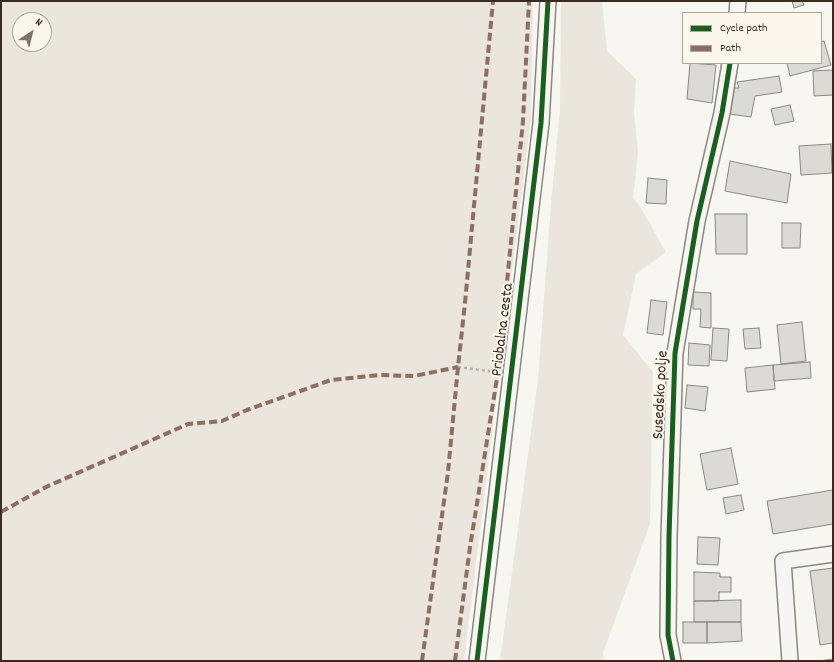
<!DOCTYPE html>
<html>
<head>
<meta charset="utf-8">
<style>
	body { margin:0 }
	#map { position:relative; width:834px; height:662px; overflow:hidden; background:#f8f6f0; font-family:Dekko,sans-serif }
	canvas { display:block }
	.frame { position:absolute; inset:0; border:2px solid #3b2a1e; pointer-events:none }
	.legend { position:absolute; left:682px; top:12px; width:140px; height:52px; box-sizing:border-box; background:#fbf7ec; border:1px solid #aea59a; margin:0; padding:5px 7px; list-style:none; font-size:12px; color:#3b2a1e }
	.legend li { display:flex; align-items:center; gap:8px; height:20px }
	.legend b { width:20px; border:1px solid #aea59a }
	.north { position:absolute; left:12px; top:12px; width:40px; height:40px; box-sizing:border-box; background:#fbf7ec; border:1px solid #aea59a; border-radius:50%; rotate:35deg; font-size:11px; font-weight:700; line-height:16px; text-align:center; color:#3b2a1e }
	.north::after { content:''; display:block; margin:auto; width:14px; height:18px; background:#7d7168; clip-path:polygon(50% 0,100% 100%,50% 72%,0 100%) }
</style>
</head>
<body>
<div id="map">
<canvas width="834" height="662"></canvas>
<div class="frame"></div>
<ul class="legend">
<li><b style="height:5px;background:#1b5e20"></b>Cycle path</li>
<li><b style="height:5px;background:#8d6e63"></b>Path</li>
</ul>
<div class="north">N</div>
</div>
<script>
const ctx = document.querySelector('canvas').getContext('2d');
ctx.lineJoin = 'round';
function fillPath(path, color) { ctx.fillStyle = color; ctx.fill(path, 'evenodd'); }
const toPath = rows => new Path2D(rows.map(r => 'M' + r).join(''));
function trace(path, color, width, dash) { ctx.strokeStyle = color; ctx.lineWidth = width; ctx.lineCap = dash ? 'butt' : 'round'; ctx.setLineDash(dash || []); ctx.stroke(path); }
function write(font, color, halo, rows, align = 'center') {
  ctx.font = font + ' Dekko,sans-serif'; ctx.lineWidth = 4; ctx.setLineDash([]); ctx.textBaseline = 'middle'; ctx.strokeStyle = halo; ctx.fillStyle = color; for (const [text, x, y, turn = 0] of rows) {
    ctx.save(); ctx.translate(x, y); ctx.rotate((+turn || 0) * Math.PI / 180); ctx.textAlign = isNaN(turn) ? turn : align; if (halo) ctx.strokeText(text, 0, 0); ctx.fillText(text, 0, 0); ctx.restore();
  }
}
fillPath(toPath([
	[1,1,533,1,531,117,464,661,1,661],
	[20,20,44,20,44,44,20,44],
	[561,1,602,1,607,51,636,79,634,112,638,152,633,198,639,205,666,252,636,274,623,335,653,372,650,524,603,653,604,661,500,661,538,380,551,204,560,109]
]), '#eae6dd');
const building = toPath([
	[792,1,802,1,804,5,794,8,792,1],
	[824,41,831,65,790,76,787,63,821,63,821,42,824,41],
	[690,63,716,65,712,103,687,99,690,63],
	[833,70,833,95,814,96,813,71,833,70],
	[779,76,782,92,755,96,751,117,730,114,734,88,739,88,737,82,779,76],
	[790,105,794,121,775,125,771,109,790,105],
	[831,144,832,173,801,175,799,146,831,144],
	[730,161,791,174,787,203,725,191,730,161],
	[648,178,667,180,666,204,646,203,648,178],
	[715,214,747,214,747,254,716,254,715,214],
	[782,223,801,223,800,248,782,248,782,223],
	[693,292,711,293,711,328,700,327,701,309,693,309,693,292],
	[651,300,667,302,663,335,647,333,651,300],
	[802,322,806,361,781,364,777,325,802,322],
	[713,328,729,329,727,361,711,360,713,328],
	[759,328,761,348,745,349,743,329,759,328],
	[689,343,710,345,709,366,688,365,689,343],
	[810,362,811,378,774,381,773,365,810,362],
	[773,365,775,389,747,392,745,368,773,365],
	[687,385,708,387,705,411,685,408,687,385],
	[731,448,738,484,707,490,700,454,731,448],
	[833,490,833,524,773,534,767,501,833,490],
	[741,495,744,510,726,514,723,498,741,495],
	[698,537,720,538,718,565,697,564,698,537],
	[833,568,833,643,820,645,810,571,833,568],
	[694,572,720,573,720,577,731,577,731,592,719,592,719,601,694,601,694,572],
	[741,600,741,622,694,622,694,601,741,600],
	[683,622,707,622,707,643,683,643,683,622],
	[707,622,741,622,742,641,707,643,707,622],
	[833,659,833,661,819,661,833,659]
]);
fillPath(building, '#dcdad5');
trace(building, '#8b8781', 1);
const minor = toPath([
	[737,13,738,1],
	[477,661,541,123,548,1],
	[673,661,668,635,669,536,675,353,697,221,722,113,730,63],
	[790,661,783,561,833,554]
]);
trace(minor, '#8b8781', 18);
trace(toPath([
	[458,367,496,372]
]), '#b3b0ac', 2.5, [3, 3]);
trace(minor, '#f6f5f1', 15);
trace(toPath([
	[1,512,46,487,188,424,222,421,247,410,331,380,379,375,414,376,458,367],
	[422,661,448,472,458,367,465,303,493,1],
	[455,661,470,547,498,372,523,121,529,1]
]), '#8d6e63', 4, [8, 4]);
trace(toPath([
	[477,661,541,123,548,1],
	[673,661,668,635,669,536,675,353,697,221,722,113,730,63]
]), '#1b5e20', 5);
write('16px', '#3b2a1e', '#fbf7ec', [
	["Priobalna cesta",504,330,-83],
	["Susedsko polje",662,395,-87]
]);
</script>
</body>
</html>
